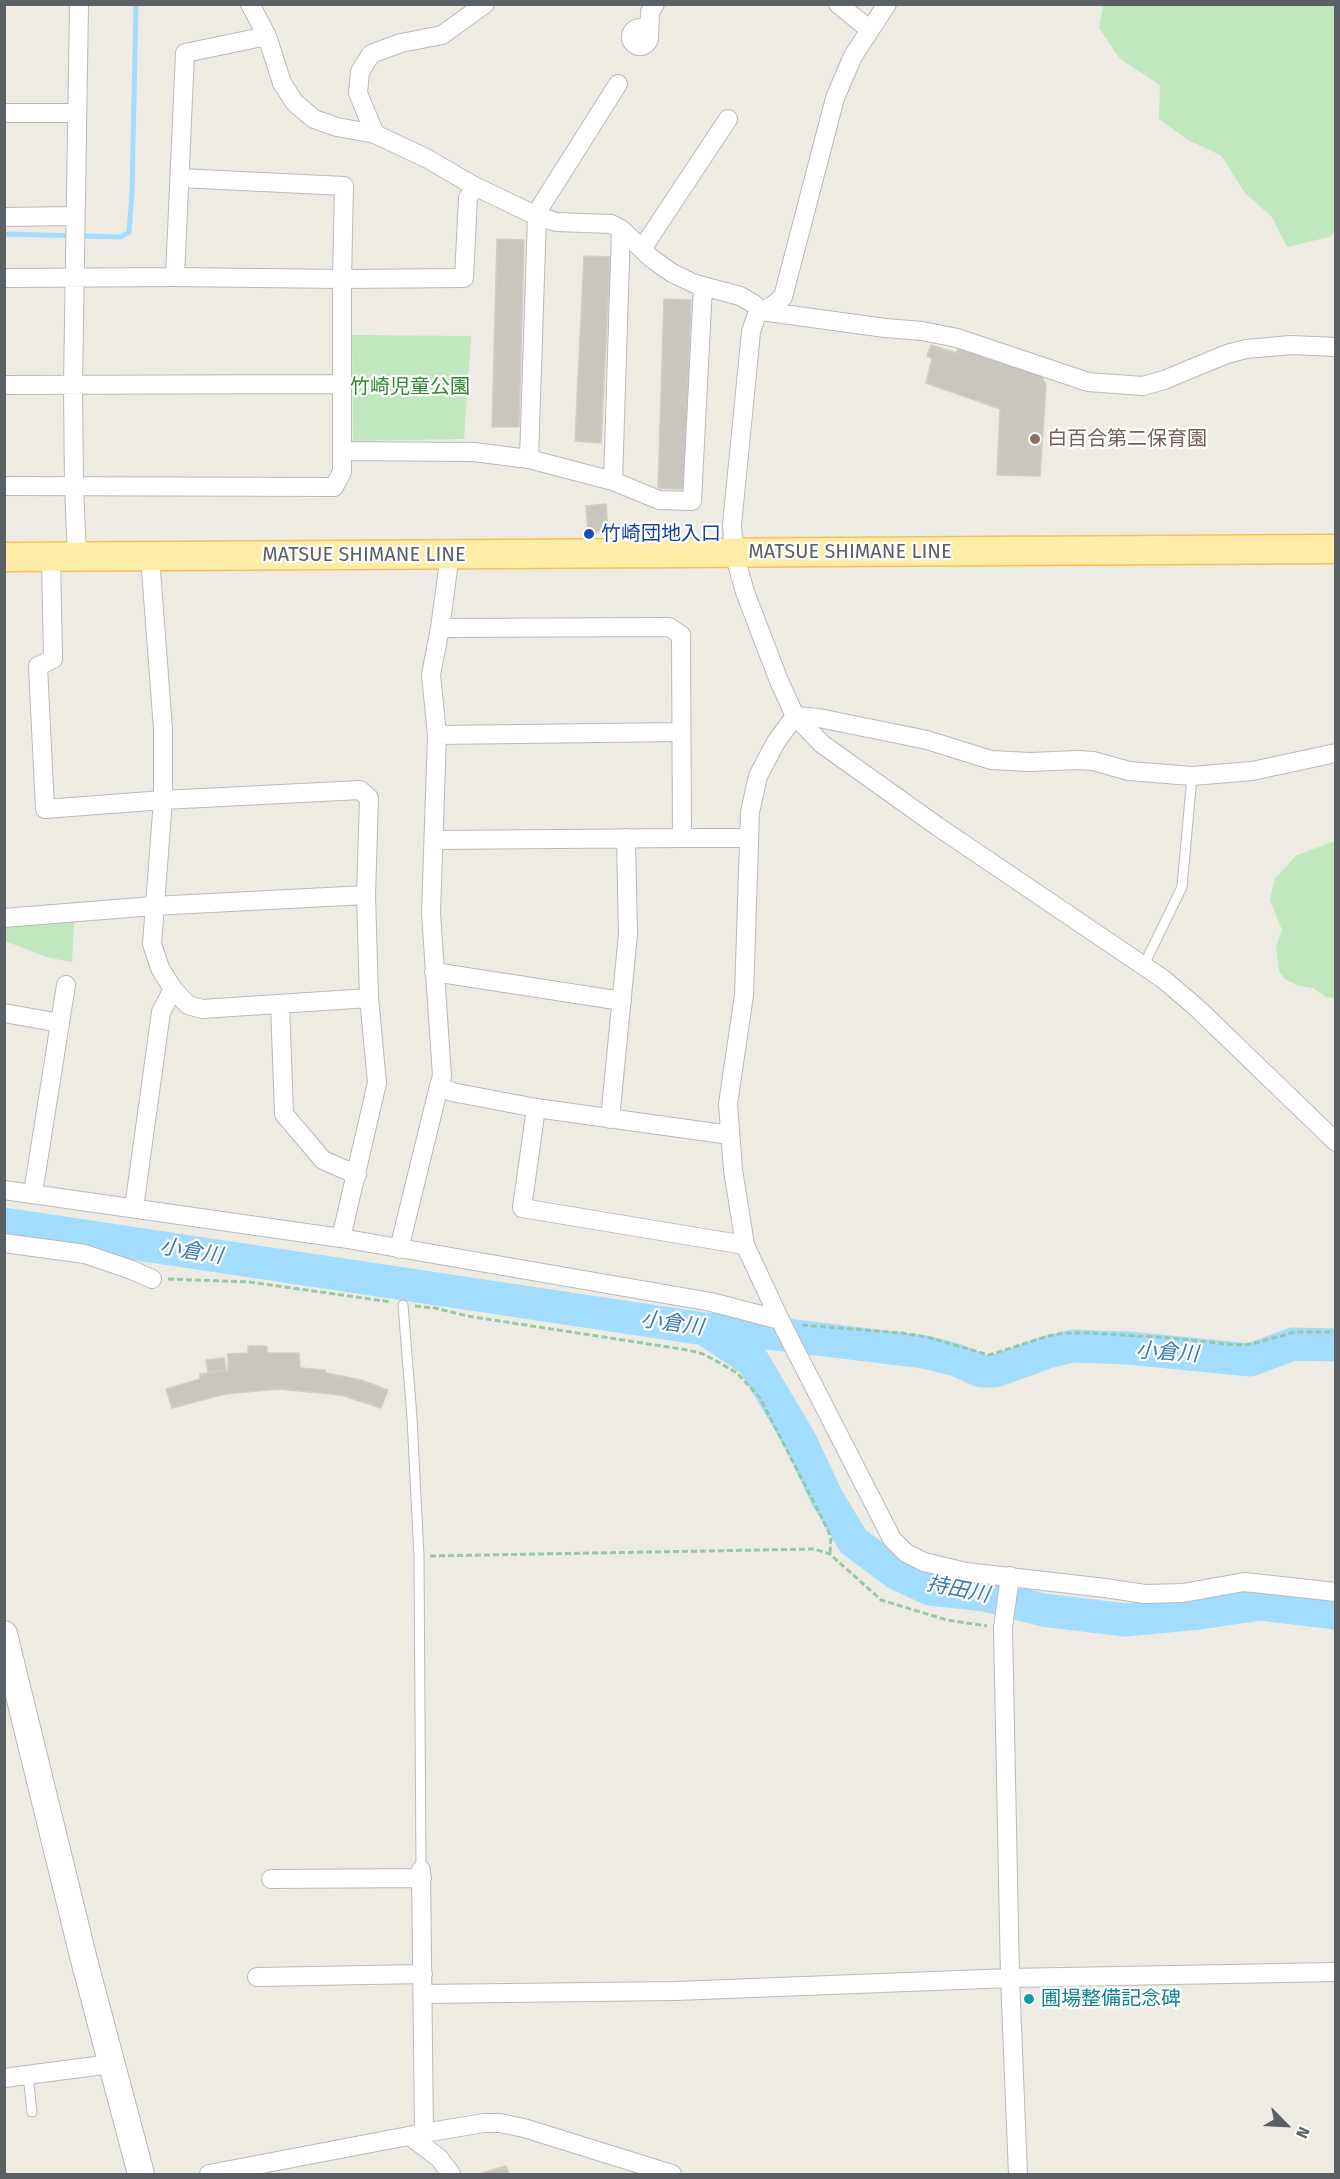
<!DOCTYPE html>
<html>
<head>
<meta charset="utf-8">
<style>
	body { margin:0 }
	#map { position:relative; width:1340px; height:2179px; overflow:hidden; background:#eeebe3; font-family:"Fira Sans",sans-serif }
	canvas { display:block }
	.frame { position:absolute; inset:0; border:6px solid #5b6064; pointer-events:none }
	.north { position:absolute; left:1256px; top:2095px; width:60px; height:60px; -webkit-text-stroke:4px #fff; paint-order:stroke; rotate:114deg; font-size:16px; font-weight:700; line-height:24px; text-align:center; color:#5b6064 }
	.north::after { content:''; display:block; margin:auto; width:21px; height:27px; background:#5b6064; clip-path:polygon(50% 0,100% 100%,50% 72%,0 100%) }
</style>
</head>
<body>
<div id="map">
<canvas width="1340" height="2179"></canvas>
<div class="frame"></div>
<div class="north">N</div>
</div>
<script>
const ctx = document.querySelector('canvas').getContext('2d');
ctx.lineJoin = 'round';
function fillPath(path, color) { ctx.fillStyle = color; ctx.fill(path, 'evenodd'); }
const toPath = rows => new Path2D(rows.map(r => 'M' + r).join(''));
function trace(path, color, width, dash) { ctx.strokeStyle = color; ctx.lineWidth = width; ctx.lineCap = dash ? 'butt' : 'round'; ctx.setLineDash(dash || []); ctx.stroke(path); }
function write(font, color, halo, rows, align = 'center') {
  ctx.font = font + ' "Fira Sans","Noto Sans JP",sans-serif'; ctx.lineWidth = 4.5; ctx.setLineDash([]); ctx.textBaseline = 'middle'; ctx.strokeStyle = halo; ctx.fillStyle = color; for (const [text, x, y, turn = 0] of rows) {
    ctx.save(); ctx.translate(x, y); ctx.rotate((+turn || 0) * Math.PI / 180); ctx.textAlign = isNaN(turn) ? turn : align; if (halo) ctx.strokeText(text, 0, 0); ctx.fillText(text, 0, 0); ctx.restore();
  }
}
fillPath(toPath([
	[1103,4,1335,5,1335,233,1329,237,1287,247,1272,217,1244,192,1222,156,1188,140,1159,119,1160,85,1120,59,1099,28],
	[352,335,471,336,464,439,353,441],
	[1335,841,1335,998,1326,997,1313,988,1299,986,1285,979,1279,971,1276,946,1282,930,1270,900,1275,878,1297,855],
	[74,921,72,962,50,958,5,941,4,926]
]), '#c1e7bf');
trace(toPath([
	[4,234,121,237,129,232,132,193,136,4]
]), '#a2dcff', 5);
trace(toPath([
	[4,1224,704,1329,769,1333,925,1352,956,1360,981,1371,995,1371,1048,1352,1073,1346,1129,1348,1250,1360,1293,1344,1336,1345],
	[706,1330,753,1361,801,1442,826,1496,853,1541,896,1573,930,1589,985,1595,1043,1610,1125,1620,1199,1613,1261,1604,1336,1613]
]), '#a2dcff', 33);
const building = toPath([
	[497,239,524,240,519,427,492,427,497,239],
	[584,256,610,257,601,443,575,441,584,256],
	[664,299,691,300,684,489,658,488,664,299],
	[931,345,956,353,959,347,1041,375,1046,385,1040,476,997,475,1000,409,926,383,932,358,927,356,931,345],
	[606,504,608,532,588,533,586,506,606,504],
	[248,1346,267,1346,267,1353,299,1353,300,1368,325,1370,326,1373,361,1380,388,1390,381,1408,341,1395,279,1389,225,1394,172,1408,166,1389,200,1379,200,1374,228,1371,228,1354,248,1353,248,1346],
	[224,1358,226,1370,208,1372,206,1360,224,1358],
	[506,2166,509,2174,482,2174,482,2173,506,2166]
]);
fillPath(building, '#c9c6c0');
trace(building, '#d3cdc1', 1.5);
const lane = toPath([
	[1144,965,1182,887,1192,776],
	[403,1305,412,1418,419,1556,421,1870],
	[28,2075,32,2112]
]);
const street = toPath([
	[250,4,267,36,282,83,295,103,314,119,337,127,375,134,428,159,474,186,537,216,556,222,611,224,621,229,651,258,672,273,695,284,740,296,754,304,761,311,885,328,922,331,957,338,1088,382,1143,386,1164,380,1227,354,1246,349,1291,345,1336,347],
	[838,4,870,30],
	[887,4,853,56,835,98,783,297,772,306,761,311,756,317,751,332,732,525,734,553,745,592,779,681,795,716,822,744,937,826,1163,979,1196,1007,1336,1142],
	'631 37a9 9 0 1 1 18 0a9 9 0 1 1-18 0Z',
	[649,37,650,12,655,4],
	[4,113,76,113],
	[375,134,358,93,360,72,371,54,401,43,442,35,485,4],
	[180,178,344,186,342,279,464,278,468,198,474,186],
	[4,217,74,216],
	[642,249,728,119],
	[175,277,185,53,267,36],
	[4,278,175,277,342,279,342,472,334,487,4,486],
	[4,385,342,384],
	[342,451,474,452,529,459,613,481,659,500,692,501,703,286],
	[529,459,537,216,541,206,618,84],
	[613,481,621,229],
	[51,556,53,659,38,666,45,809,163,800,360,790,369,798,366,895,369,998,377,1083,341,1238],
	[77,556,74,486,73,386,79,4],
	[150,557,163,729,163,800,152,944,160,968,173,989,188,1005,202,1009,369,998],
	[440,628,669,627,681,635,682,838,749,838],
	[795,716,776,742,758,776,750,812,744,995,728,1104,733,1170,745,1245,780,1320,892,1539,906,1553,924,1562,966,1572,1105,1588,1145,1594,1183,1593,1244,1582,1336,1592],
	[795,716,819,718,927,740,991,760,1030,762,1078,760,1093,761,1129,771,1192,776,1252,771,1336,753],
	[437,735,681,732],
	[434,840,682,838],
	[4,918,153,906,366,895],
	[434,972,622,1001],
	[280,1004,284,1114,323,1160,357,1175],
	[4,1013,60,1023],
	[439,1086,442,1076,431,913,437,735,431,675,440,628,450,554],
	[610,1119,628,934,626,838],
	[730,1135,536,1108,522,1208,745,1245],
	[4,1190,341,1238,711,1302,780,1320],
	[33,1193,66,985],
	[134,1208,161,1012,173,989],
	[4,1243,85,1254,132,1270,152,1279],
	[399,1249,439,1086,452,1092,536,1108],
	[1010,1576,1003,1628,1010,1978,1018,2174],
	[421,1870,424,2133],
	[271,1879,422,1878],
	[257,1977,423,1974],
	[423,1994,676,1991,1010,1978,1336,1972],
	[4,2078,111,2064],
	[410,2136,439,2158,451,2174],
	[209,2174,424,2133,484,2123,500,2123,524,2128,672,2174]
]);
const secondary = toPath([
	[4,1634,84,1960,141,2174]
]);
const primary = toPath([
	[4,557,1336,549]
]);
trace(lane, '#b6b9be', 11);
trace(street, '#b6b9be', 20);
trace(secondary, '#b5b9be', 28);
trace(primary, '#f5bf55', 31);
trace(toPath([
	[168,1279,250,1282,391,1302],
	[415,1306,435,1308,467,1316,688,1350,703,1354,720,1363,737,1373,760,1398,823,1520,831,1537,830,1554],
	[802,1325,902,1333,927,1337,989,1355,1048,1336,1064,1333,1091,1333,1171,1338,1236,1345,1252,1344,1295,1332,1336,1332],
	[430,1556,814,1549,830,1554,881,1600,947,1620,987,1626]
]), '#97c8a3', 3, [6, 3]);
trace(lane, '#fff', 9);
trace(street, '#fff', 18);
trace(secondary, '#fff', 26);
trace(primary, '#ffeca7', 28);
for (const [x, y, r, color] of [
	[1035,439,6,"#8d6e63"],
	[589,534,6,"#1a4fb4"],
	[1029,1999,6,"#0f9aa8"]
]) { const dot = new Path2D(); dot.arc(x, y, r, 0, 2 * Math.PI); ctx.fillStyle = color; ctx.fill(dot); trace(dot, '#fff', 2); }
write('20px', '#338532', '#fff', [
	["竹崎児童公園",410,387]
]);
write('20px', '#785e54', '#fff', [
	["白百合第二保育園",1047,439]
], 'left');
write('20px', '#164399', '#fff', [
	["竹崎団地入口",601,534]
], 'left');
write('20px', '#5b6064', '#fff', [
	["MATSUE SHIMANE LINE",850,552],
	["MATSUE SHIMANE LINE",364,555]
]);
write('20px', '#0d838f', '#fff', [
	["圃場整備記念碑",1041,1999]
], 'left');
write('italic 21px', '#3a78ac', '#fff', [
	["小倉川",191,1252,9],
	["小倉川",672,1324,8],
	["小倉川",1167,1353,4],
	["持田川",958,1590,11]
]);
</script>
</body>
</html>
